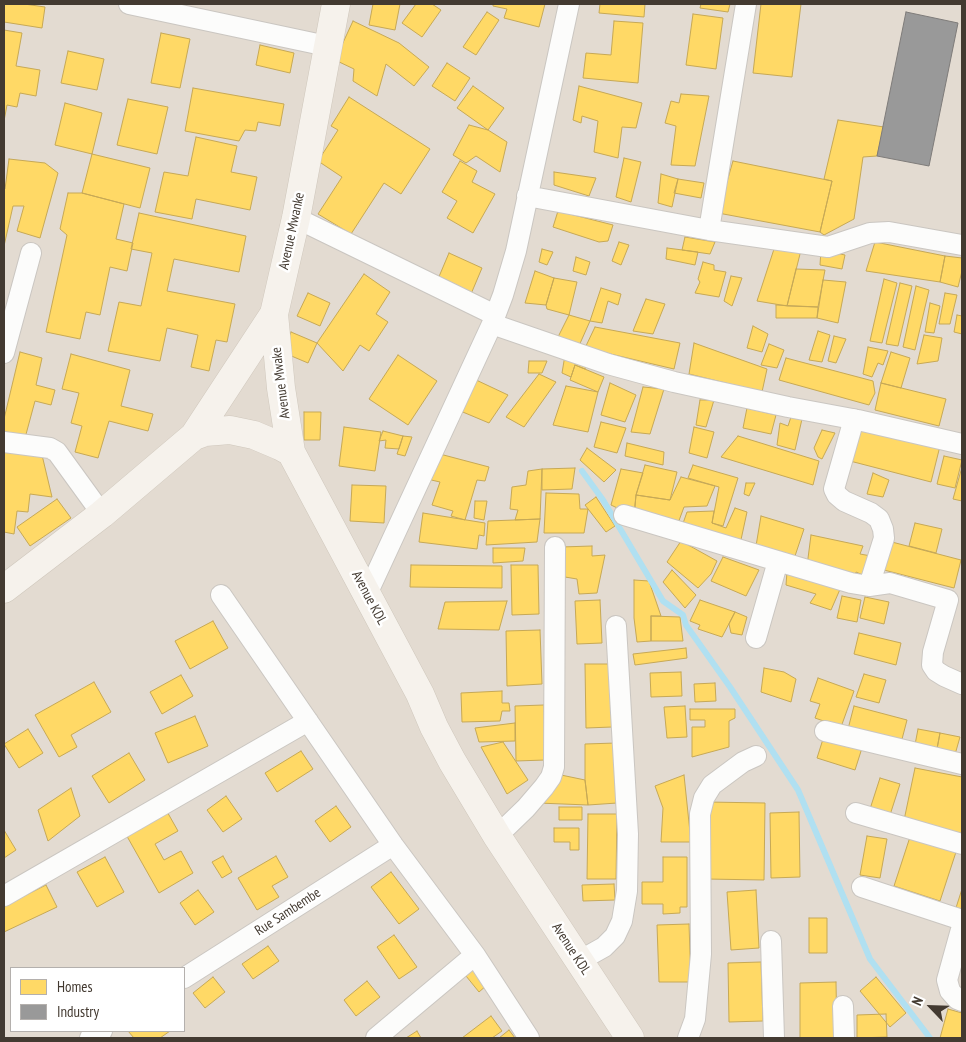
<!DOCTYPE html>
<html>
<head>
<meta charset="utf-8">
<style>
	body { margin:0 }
	#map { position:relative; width:966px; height:1042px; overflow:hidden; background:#eeeae5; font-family:"PT Sans Narrow",sans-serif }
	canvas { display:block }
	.frame { position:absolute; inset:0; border:5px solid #433a31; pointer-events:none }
	.legend { position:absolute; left:10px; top:967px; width:175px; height:65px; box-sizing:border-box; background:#fff; border:1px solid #b4b0ad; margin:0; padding:6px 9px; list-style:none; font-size:15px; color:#433a31 }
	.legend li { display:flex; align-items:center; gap:10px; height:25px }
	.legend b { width:25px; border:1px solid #b4b0ad }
	.north { position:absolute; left:906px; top:982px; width:50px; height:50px; -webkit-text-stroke:4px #fff; paint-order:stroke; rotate:294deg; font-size:14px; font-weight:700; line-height:20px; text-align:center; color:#433a31 }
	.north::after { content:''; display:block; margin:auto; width:18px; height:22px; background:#433a31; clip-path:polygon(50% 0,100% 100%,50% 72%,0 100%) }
</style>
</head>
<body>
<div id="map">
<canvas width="966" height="1042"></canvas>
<div class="frame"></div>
<ul class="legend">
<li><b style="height:14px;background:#ffd966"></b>Homes</li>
<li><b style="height:14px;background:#999"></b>Industry</li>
</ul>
<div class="north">N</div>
</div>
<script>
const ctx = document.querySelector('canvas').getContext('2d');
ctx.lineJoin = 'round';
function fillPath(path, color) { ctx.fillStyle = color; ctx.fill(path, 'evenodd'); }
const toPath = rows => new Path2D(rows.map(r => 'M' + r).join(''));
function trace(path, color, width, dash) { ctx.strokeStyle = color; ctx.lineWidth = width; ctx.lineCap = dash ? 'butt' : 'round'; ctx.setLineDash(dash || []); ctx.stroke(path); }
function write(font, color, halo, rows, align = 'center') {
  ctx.font = font + ' "PT Sans Narrow",sans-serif'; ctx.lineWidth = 5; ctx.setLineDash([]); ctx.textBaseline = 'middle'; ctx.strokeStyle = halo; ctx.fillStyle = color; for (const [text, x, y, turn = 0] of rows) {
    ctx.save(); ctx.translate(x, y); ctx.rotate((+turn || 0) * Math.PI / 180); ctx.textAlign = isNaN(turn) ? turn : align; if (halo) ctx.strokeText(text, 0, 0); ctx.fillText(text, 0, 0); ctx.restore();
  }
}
fillPath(toPath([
	[4,4,962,4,962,1038,4,1038],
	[11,968,184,968,184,1031,11,1031]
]), '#e3dbd1');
const homes = toPath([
	[4,4,24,4,45,7,42,28,4,22,4,4],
	[373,4,400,4,395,30,369,25,373,4],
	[416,4,432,4,441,10,422,37,402,23,416,4],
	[493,4,545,4,539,27,504,18,507,9,493,6,493,4],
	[600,4,645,4,644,17,599,13,600,4],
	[701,4,730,4,728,12,700,8,701,4],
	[761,4,801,4,792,77,753,73,761,4],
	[487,12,499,20,476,55,463,47,487,12],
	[693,14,723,18,716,69,686,65,693,14],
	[353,21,399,43,429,67,414,86,386,64,377,96,353,81,354,69,335,60,353,21],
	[614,21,643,23,638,83,583,78,586,53,611,55,614,21],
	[4,30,22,33,16,66,40,70,36,96,20,93,17,107,7,105,4,121,4,30],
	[161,33,190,39,180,88,151,83,161,33],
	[260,45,294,53,290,73,256,65,260,45],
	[68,51,104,59,97,90,61,83,68,51],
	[447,63,470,78,455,101,432,86,447,63],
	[473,86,504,108,488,130,457,108,473,86],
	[579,86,642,103,636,128,622,127,618,158,594,152,598,121,582,116,581,123,573,120,579,86],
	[193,88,284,104,280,126,258,122,256,131,245,130,239,141,185,131,193,88],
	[681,94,709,96,695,166,671,165,676,126,665,123,671,101,679,103,681,94],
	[349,97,430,149,401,194,384,183,351,234,318,214,342,177,318,161,338,130,331,126,349,97],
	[128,99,168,107,157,154,117,145,128,99],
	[65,103,102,113,92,154,55,145,65,103],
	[838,120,884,127,877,156,863,157,854,219,824,235,820,232,832,181,824,179,838,120],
	[469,125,488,130,507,142,500,172,476,156,466,163,453,155,469,125],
	[196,137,237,146,231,172,257,177,250,210,196,199,192,219,155,212,164,172,188,176,196,137],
	[92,154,150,168,140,208,82,193,92,154],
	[624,158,641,162,631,202,616,197,624,158],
	[9,159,45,163,58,173,40,238,17,231,24,206,13,206,4,246,4,189,5,189,9,159],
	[460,161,477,171,472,182,495,194,473,233,447,218,457,201,442,192,460,161],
	[733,161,832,181,820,232,718,213,733,161],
	[554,172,596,178,589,196,554,185,554,172],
	[661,174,678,179,672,207,658,203,661,174],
	[678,179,704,183,701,198,674,193,678,179],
	[68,193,82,193,124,204,116,239,133,243,127,271,110,267,100,315,86,312,80,339,46,332,67,235,60,229,68,193],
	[558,211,613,225,608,241,599,242,553,227,558,211],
	[139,213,246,236,239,272,174,259,167,291,235,304,227,342,216,340,209,371,191,367,198,335,167,328,160,361,108,351,119,302,141,306,152,253,131,249,139,213],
	[685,237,715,242,710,254,682,250,685,237],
	[619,242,629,245,621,265,612,261,619,242],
	[875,242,945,256,940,282,866,271,875,242],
	[776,243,801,250,787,306,757,301,776,243],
	[667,248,698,252,695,265,666,259,667,248],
	[542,249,553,252,547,265,539,262,542,249],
	[821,250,845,255,842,269,820,265,821,250],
	[449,253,482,268,471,294,438,279,449,253],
	[945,256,962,258,962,271,958,287,940,282,945,256],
	[576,257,590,262,586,275,573,271,576,257],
	[703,262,714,265,714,270,726,272,719,297,695,293,700,282,698,279,703,262],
	[796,269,825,270,818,307,787,306,796,269],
	[535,271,554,278,546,305,525,303,535,271],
	[364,274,390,292,376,314,388,322,369,351,360,345,343,371,317,343,364,274],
	[731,276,742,278,732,306,724,301,731,276],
	[554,278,577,282,569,315,547,309,546,305,554,278],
	[884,279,897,283,882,343,870,341,884,279],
	[823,280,846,282,838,323,817,318,823,280],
	[900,283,912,286,898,346,886,344,900,283],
	[916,286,929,290,915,350,903,347,916,286],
	[601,288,621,294,618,305,608,301,602,323,590,321,601,288],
	[308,293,330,303,320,326,297,316,308,293],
	[945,293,957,295,950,324,939,324,945,293],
	[646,299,665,304,653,334,633,331,646,299],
	[930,303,940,306,934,333,925,332,930,303],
	[776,305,818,307,817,318,776,318,776,305],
	[569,315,590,321,578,348,555,343,569,315],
	[957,315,962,316,962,334,954,332,957,315],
	[753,326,768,334,762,352,747,348,753,326],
	[595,327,680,343,674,369,585,348,595,327],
	[818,331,830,335,822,362,809,360,818,331],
	[291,332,317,343,308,363,282,352,291,332],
	[924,335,942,338,938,361,917,364,924,335],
	[834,336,846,339,836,363,828,361,834,336],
	[694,343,767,369,762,392,689,374,694,343],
	[769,344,784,350,777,368,761,365,769,344],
	[868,347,888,351,883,365,878,363,872,377,863,374,868,347],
	[20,352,42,358,36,385,55,390,51,405,35,401,25,438,4,433,4,419,20,352],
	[891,352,910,358,901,388,881,383,891,352],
	[71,354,130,370,121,406,153,414,148,431,109,421,98,458,75,452,82,426,71,423,79,393,62,389,71,354],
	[398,355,437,381,408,425,369,399,398,355],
	[565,355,587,361,585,369,575,365,571,377,562,373,565,355],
	[786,358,873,381,875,393,869,405,779,380,786,358],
	[529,361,547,361,542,373,528,373,529,361],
	[575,365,604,377,598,392,570,380,575,365],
	[539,374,556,382,524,427,506,417,539,374],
	[474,379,508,395,489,423,458,410,474,379],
	[610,383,636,395,625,422,601,415,610,383],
	[881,383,946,399,939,426,875,410,881,383],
	[566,386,598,392,588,432,553,425,566,386],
	[643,387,664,389,650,434,631,432,643,387],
	[700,400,714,400,706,427,696,425,700,400],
	[747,408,776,415,771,434,743,428,747,408],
	[304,412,321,412,320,440,304,440,304,412],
	[791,417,802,419,795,450,777,445,780,423,788,426,791,417],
	[601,422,626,428,617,453,594,447,601,422],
	[859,425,940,446,931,482,850,461,859,425],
	[344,427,381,432,375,471,339,466,344,427],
	[694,427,714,432,707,458,689,453,694,427],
	[822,430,835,433,822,459,818,457,814,448,822,430],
	[383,431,403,436,399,449,385,448,386,440,379,441,383,431],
	[403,436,412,437,405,456,397,454,403,436],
	[738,436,819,461,813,485,721,457,738,436],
	[627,443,664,452,663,465,625,456,627,443],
	[587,448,616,470,604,482,580,460,587,448],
	[4,449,42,455,52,497,30,494,28,512,17,511,14,534,4,532,4,449],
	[436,453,489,467,485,481,477,480,465,520,451,516,453,511,432,505,440,482,427,479,436,453],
	[944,456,962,460,955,488,937,484,944,456],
	[645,465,677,472,670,500,636,495,645,465],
	[693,465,738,478,723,526,712,523,719,487,688,478,693,465],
	[962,467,962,501,953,499,962,467],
	[575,468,572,489,542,490,542,469,575,468],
	[542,469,540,519,515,520,518,510,510,509,512,487,526,485,528,471,542,469],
	[621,469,643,473,636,495,634,516,611,505,621,469],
	[873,473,889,480,883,497,867,494,873,473],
	[681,477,715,486,707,506,684,507,677,526,634,516,636,495,670,500,681,477],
	[746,483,755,483,749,496,744,494,746,483],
	[352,485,386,486,384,523,350,521,352,485],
	[546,493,579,494,580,509,588,509,584,533,544,533,546,493],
	[596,497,615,526,606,532,585,505,596,497],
	[57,499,71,518,30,546,17,527,57,499],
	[475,501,487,501,484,520,474,518,475,501],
	[735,508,747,512,739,549,681,529,687,512,714,511,712,523,726,528,735,508],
	[423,513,485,523,484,536,479,535,477,549,419,542,423,513],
	[761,516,804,529,795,556,756,546,761,516],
	[540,519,537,542,486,545,488,521,540,519],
	[915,523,942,529,936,553,909,546,915,523],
	[811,535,863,546,860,554,871,556,865,576,856,572,854,578,807,566,811,535],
	[681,541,717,561,711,574,698,588,667,562,681,541],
	[888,541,961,560,954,588,880,569,888,541],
	[592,546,592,556,605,555,597,593,579,594,577,579,559,576,561,547,592,546],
	[493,548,525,548,523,561,493,563,493,548],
	[723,557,759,570,746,596,711,581,723,557],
	[411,565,502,566,502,588,410,587,411,565],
	[511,565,538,565,539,614,512,615,511,565],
	[672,570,696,595,685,608,663,582,672,570],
	[787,572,841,587,831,610,810,603,816,594,786,585,787,572],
	[634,580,649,581,661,616,651,616,651,641,637,642,634,618,634,580],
	[842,596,861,600,857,622,837,618,842,596],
	[865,597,889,602,884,624,860,618,865,597],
	[600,600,602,643,577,644,575,601,600,600],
	[700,600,735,612,722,637,698,629,700,625,690,621,700,600],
	[507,601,499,630,438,629,445,602,507,601],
	[735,612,747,617,742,635,731,633,729,624,735,612],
	[651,616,680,617,683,641,651,641,651,616],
	[213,621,228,648,190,669,175,641,213,621],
	[540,630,542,684,507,686,506,631,540,630],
	[859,633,901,643,896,665,854,654,859,633],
	[686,648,687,658,635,665,633,654,686,648],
	[585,664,611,664,612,727,586,728,585,664],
	[764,668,784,672,796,679,791,702,761,692,764,668],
	[681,672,682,696,651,697,650,673,681,672],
	[864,674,886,680,879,703,856,697,864,674],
	[181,675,193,696,162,714,150,692,181,675],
	[818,678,854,691,841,727,815,718,820,704,810,701,818,678],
	[94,682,111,712,71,735,77,747,59,757,35,715,94,682],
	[715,683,716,701,695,702,694,684,715,683],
	[502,691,502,703,509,703,510,711,502,711,500,721,462,722,461,693,502,691],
	[544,705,545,760,516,761,515,706,544,705],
	[685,706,687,737,667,738,664,707,685,706],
	[854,706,907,720,901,743,848,729,854,706],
	[690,709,735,709,735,718,729,721,729,747,692,757,692,727,705,727,705,720,690,720,690,709],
	[195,716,208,746,168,763,155,733,195,716],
	[515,723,515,741,479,742,475,728,515,723],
	[28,729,43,753,19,768,4,744,28,729],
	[918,729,940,733,936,754,914,750,918,729],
	[940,733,960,737,954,758,936,754,940,733],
	[824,736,862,748,855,770,817,758,824,736],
	[503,742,528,780,507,794,481,747,503,742],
	[616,743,617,803,588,805,585,780,585,744,616,743],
	[301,751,313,769,277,792,265,773,301,751],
	[129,753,145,780,109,803,92,776,129,753],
	[915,768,962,777,962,838,903,825,915,768],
	[561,775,585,780,588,805,538,803,561,775],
	[684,775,691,842,661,842,663,808,655,786,684,775],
	[880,778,900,784,890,815,870,809,880,778],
	[71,788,80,816,48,841,38,810,71,788],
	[226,796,242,819,223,832,207,810,226,796],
	[707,802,765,803,764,880,706,879,707,802],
	[336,806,351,827,330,842,315,821,336,806],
	[559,807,582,807,582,820,559,820,559,807],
	[165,808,178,831,155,844,164,860,181,851,193,873,159,893,124,831,165,808],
	[799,812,800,877,771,878,770,813,799,812],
	[588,814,617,814,616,879,587,879,588,814],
	[554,828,579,828,579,850,570,850,570,842,554,842,554,828],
	[4,830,16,850,4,858,4,830],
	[867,836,887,839,880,878,860,875,867,836],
	[910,837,956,852,940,901,894,886,910,837],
	[223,856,232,872,222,878,212,862,223,856],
	[276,856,288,877,272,886,279,897,257,910,238,878,276,856],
	[105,857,124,892,97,907,77,872,105,857],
	[663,857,687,857,687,907,680,907,680,913,663,914,663,904,642,904,642,882,663,882,663,857],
	[391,872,419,909,399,924,371,887,391,872],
	[614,884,615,900,583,901,582,885,614,884],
	[46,885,57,907,4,932,4,906,46,885],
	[962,889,962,916,954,914,962,889],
	[198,890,214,912,195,925,180,903,198,890],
	[756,890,759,948,731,950,727,892,756,890],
	[809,918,827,918,827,953,809,953,809,918],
	[689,924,691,982,659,982,657,925,689,924],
	[394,935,417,967,399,979,377,947,394,935],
	[268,946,279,961,253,979,242,964,268,946],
	[761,962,763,1021,729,1022,728,963,761,962],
	[470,965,487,985,479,992,462,971,470,965],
	[213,977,225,992,205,1008,193,993,213,977],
	[876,977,906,1013,890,1027,860,991,876,977],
	[367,981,380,997,356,1016,344,1000,367,981],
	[836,982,837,1038,800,1038,800,983,836,982],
	[948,1009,962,1013,962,1038,940,1038,948,1009],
	[886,1014,887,1037,857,1038,857,1015,886,1014],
	[491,1016,502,1031,492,1038,462,1038,491,1016],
	[509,1030,515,1038,499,1038,509,1030],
	[128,1031,170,1031,160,1038,134,1038,128,1031],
	[417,1031,421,1038,406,1038,417,1031]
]);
fillPath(homes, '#ffd966');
trace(homes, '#c7a956', 1);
const industry = toPath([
	[906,12,958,23,929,166,877,156,906,12]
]);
fillPath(industry, '#999');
trace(industry, '#7f7c7a', 1);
trace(toPath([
	[582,471,603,500,663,601,683,615,686,625,730,687,798,790,870,959,930,1038]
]), '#b0e0f1', 6);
const street = toPath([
	[129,4,327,46],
	[527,196,709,230,828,247,870,233,889,232,962,245],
	[296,218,495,315],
	[709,230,746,4],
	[492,324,608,364,674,382,788,407,858,420,962,444],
	[4,353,31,253],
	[854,419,834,489,837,495,844,501,871,513,879,519,883,529,884,538,869,586],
	[4,442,50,448,57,452,102,514],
	[624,515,851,583,869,586,890,583,948,600,933,652,932,665,936,671,944,676,962,684],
	[367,594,492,324,503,295,516,251,569,4],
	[221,595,393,845,475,955,529,1038],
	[756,638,778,561],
	[825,731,962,764],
	[856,813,962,844],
	[497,836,526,808,544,787,551,777,554,767,555,547],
	[862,887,962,920],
	[4,896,308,721],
	[962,926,947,980,950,991,957,999,962,1001],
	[771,941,774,1038],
	[579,961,604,947,615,936,622,921,627,891,628,834,616,626],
	[184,978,393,845],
	[843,1006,844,1038],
	[90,1038,102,1031],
	[376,1038,475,955],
	[688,1038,695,1019,701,954,700,814,704,798,712,785,743,762,756,756]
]);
const secondary = toPath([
	[274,314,281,388,291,452],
	[194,436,274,314,296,218,336,4],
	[4,589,102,514,194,436,205,432,230,430,254,435,280,446,291,452,420,694,434,727,452,761,497,836,630,1038]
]);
trace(street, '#cac6c1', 22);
trace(secondary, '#cfc7bc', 29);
trace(street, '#fcfcfb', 20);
trace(secondary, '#f6f2ec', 28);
write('14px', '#433a31', '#fff', [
	["Avenue Mwanke",292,231,-78],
	["Avenue Mwake",281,383,-97],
	["Avenue KDL",369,598,62],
	["Rue Sambembe",288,912,-33],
	["Avenue KDL",571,949,57]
]);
</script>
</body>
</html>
